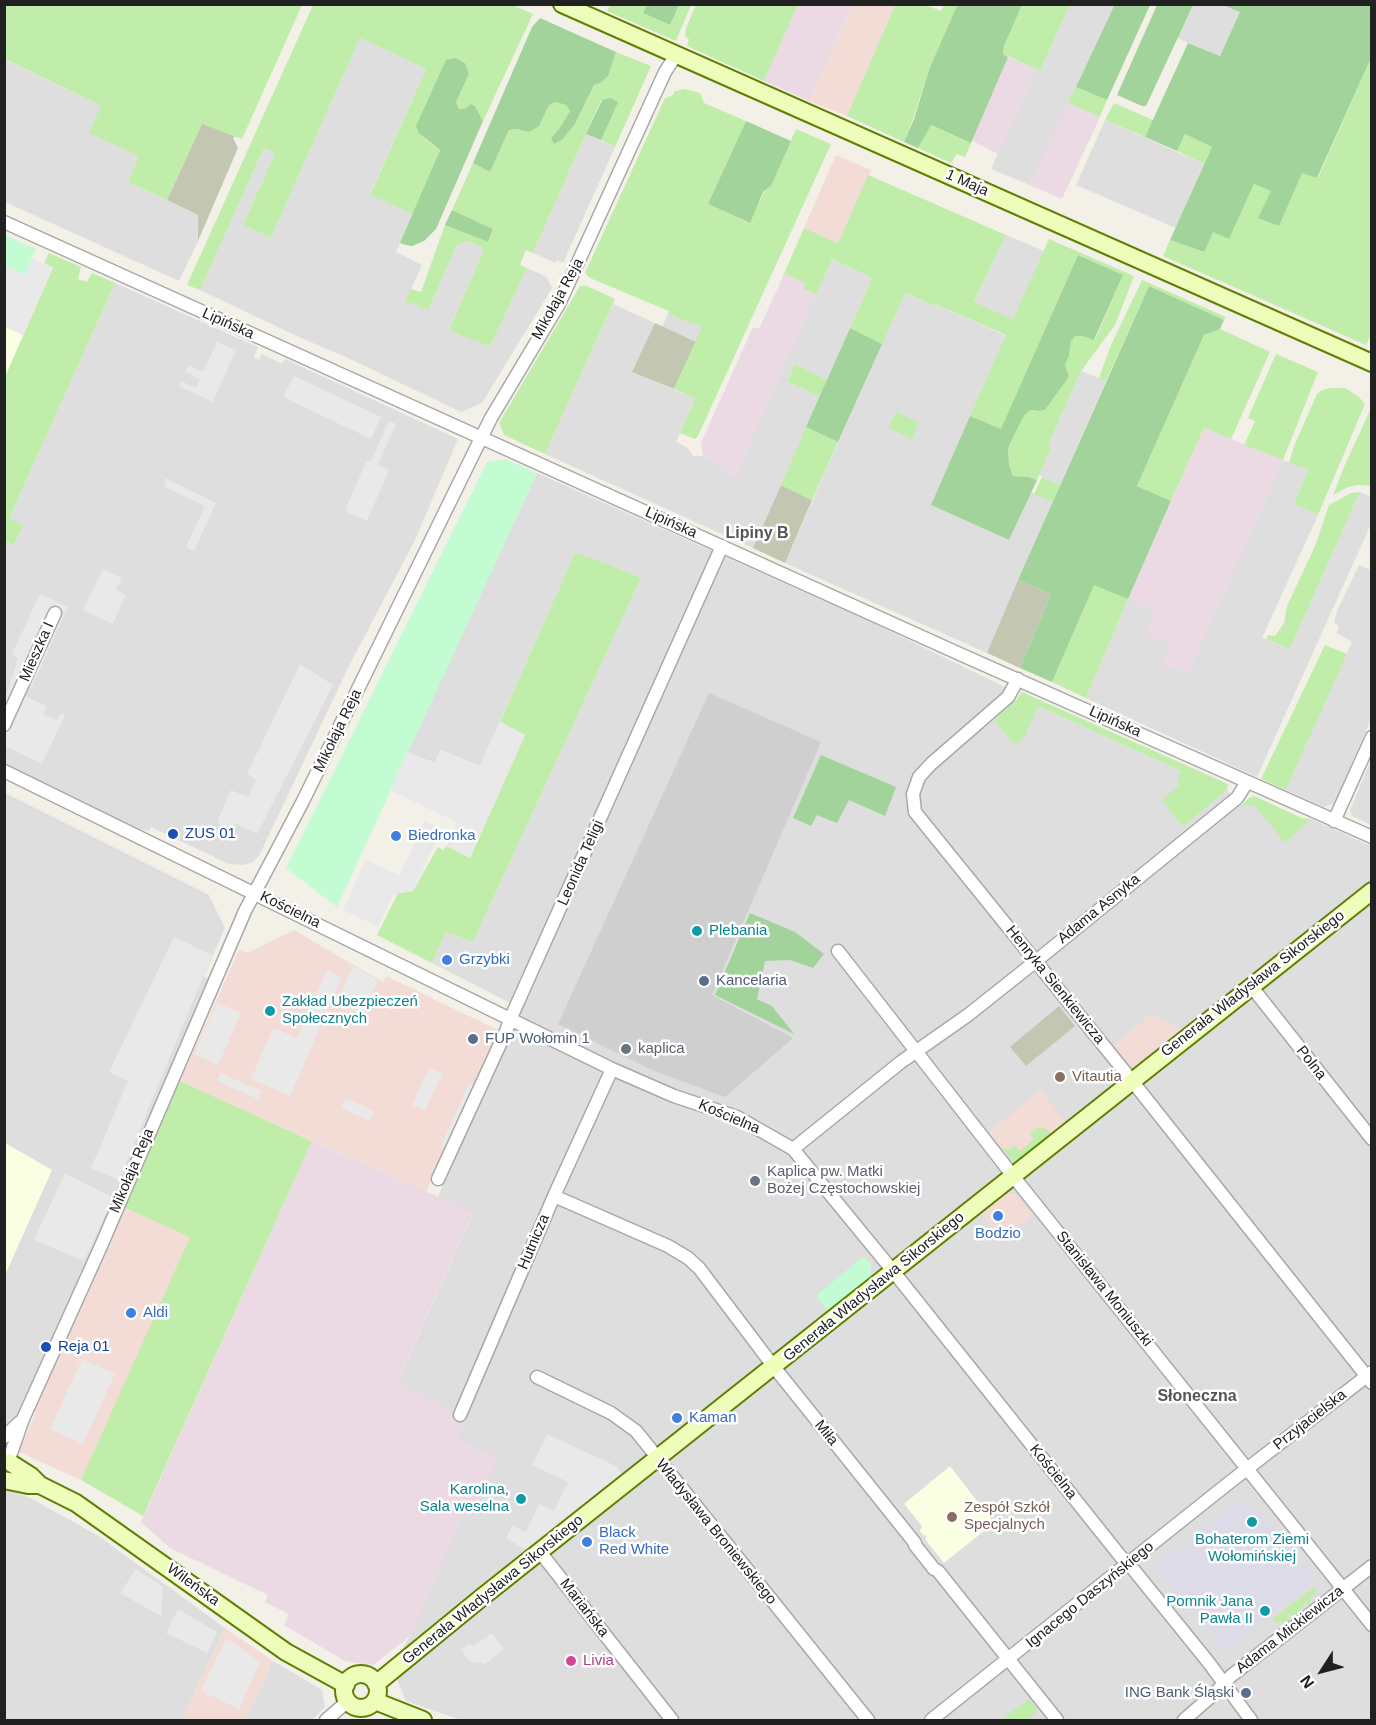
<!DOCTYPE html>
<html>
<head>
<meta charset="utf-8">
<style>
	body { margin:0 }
	#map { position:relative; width:1376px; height:1725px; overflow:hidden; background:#f2f0e7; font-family:Helvetica,sans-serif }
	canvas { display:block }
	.frame { position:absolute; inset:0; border:6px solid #212121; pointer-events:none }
	.north { position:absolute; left:1292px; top:1641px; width:60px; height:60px; -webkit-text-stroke:4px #fff; paint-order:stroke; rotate:234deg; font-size:16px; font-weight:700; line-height:24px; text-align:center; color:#212121 }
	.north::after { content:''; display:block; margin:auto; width:21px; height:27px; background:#212121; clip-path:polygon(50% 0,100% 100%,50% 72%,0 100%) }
</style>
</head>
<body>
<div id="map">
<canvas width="1376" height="1725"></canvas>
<div class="frame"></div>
<div class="north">N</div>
</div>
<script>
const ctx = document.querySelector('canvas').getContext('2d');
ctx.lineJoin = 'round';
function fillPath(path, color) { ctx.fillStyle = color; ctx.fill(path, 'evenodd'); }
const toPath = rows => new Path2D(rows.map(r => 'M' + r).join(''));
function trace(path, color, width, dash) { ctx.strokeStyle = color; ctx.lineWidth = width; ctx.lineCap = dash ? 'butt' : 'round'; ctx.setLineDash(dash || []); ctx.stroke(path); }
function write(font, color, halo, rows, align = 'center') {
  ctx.font = font + ' Helvetica,sans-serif'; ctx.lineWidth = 5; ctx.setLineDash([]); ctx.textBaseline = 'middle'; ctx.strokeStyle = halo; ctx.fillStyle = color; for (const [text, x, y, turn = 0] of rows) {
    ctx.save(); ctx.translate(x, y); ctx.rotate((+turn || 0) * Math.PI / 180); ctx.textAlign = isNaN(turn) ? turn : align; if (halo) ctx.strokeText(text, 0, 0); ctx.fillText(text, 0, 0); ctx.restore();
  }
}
fillPath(toPath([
	[1070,5,1115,5,1030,185,991,169,1036,69,1040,71],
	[1193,5,1223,5,1240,12,1220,56,1177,38],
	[360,38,426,69,370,194,413,214,396,252,422,265,405,302,410,301,428,311,457,245,468,241,484,249,449,329,490,347,527,268,547,277,552,288,482,403,461,412,348,358,301,338,200,290,264,148,275,153,243,225,271,238],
	[4,59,101,106,140,156,128,182,198,215,198,241,179,281,5,202],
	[1105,120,1204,164,1176,228,1076,185],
	[586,134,615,147,563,263,557,260,556,263,533,253],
	[1006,235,1044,251,1013,320,974,303],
	[831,259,872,278,827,380,795,364,787,381,820,397,753,548,545,454,613,304,655,323,633,372,695,399,676,442,688,448,693,456,703,456,723,467,722,470,735,477],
	[115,283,258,347,254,358,259,360,262,354,282,364,285,359,458,439,415,540,349,666,259,856,253,862,244,865,229,864,151,827,149,831,134,828,5,764,4,541,14,545,22,526,9,519],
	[904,293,934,306,935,304,1006,336,931,505,1009,540,1031,492,1053,502,987,653,785,563],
	[668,314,703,327,696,342,662,327],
	[1081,371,1106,381,1060,485,1039,475,1051,448,1048,446],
	[1283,460,1308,470,1294,504,1318,515,1262,638,1290,649,1360,492,1371,497,1371,524,1257,777,1086,698,1128,599,1154,611,1171,644,1162,663,1188,672],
	[537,473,869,621,1007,688,1004,693,975,718,984,728,994,720,1015,744,1024,736,1038,706,1181,771,1180,785,1185,824,1227,790,1242,806,1254,804,1285,842,1311,819,1371,846,1371,1720,461,1720,406,1701,397,1679,389,1671,410,1636,462,1514,456,1439,466,1419,397,1383,473,1213,438,1197,516,1006,432,963,446,932,473,942,641,578,603,562,575,554,480,766,441,750,435,763,407,752],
	[1359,565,1371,570,1371,719,1335,803,1324,807,1286,790,1352,642,1337,633,1339,627,1334,622,1337,611],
	[1371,760,1371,825,1352,816,1350,810],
	[5,793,209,895,225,928,204,976,214,982,23,1419,5,1446],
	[9,1490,30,1498,97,1535,225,1628,182,1720,5,1720,4,1491],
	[273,1661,322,1690,325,1707,312,1720,245,1720]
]), '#dfdede');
fillPath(toPath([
	[853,5,895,5,847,116,809,101],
	[836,155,871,170,838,243,804,228],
	[294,930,383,982,386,976,498,1030,426,1192,180,1081,239,950,247,953],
	[1151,1014,1182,1030,1136,1066,1129,1065,1114,1045],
	[1040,1090,1066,1122,1014,1164,989,1132],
	[1006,1193,1014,1193,1032,1215,1001,1239,981,1214],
	[123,1207,191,1237,81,1480,19,1452,36,1413,33,1411],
	[225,1628,273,1661,245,1720,182,1720]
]), '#f3dcd6');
fillPath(toPath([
	[798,5,853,5,809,101,764,81],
	[1008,57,1036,69,998,154,971,140],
	[1068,103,1100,117,1062,199,1030,185],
	[784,274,805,283,803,289,816,294,735,477,721,471,723,467,703,456,701,443,753,327,759,329],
	[1204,428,1283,460,1188,672,1161,663,1171,644,1145,633,1154,611,1128,599],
	[312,1141,473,1212,397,1382,466,1419,457,1439,498,1458,472,1515,462,1514,410,1636,373,1665,345,1661,284,1625,289,1614,265,1602,268,1595,170,1548,141,1522]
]), '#ebd9e4');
fillPath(toPath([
	[5,327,23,335,5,377],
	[5,1143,52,1170,5,1275],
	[950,1466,994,1523,944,1563,925,1539,927,1536,923,1535,920,1531,922,1526,904,1504]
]), '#faffe3');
fillPath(toPath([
	[709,693,821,742,712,995,793,1038,725,1097,652,1070,558,1024]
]), '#cfcfcf');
fillPath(toPath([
	[202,123,235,136,233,138,238,148,198,241,198,215,167,200],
	[655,323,696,342,674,389,632,372],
	[781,485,812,500,785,563,753,548],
	[1018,580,1051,594,1020,668,987,653],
	[1059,1006,1075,1026,1026,1066,1010,1047]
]), '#c3c7b2');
fillPath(toPath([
	[510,4,533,14,483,121,475,106,471,104,464,109,459,109,456,102,469,74,465,63,456,58,425,139,440,150,413,214,370,195,426,69,360,38,271,238,243,225,275,153,264,148,200,290,187,285,313,5],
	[4,5,5,4,302,5,242,139,202,124,167,200,128,182,139,156,89,133,101,106,5,59],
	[610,5,647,5,643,13,670,25,679,5,691,5,676,41,607,11],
	[696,5,798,5,764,81,687,46,689,39,685,37,686,28],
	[895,5,925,5,941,11,944,5,958,5,930,67,913,119,904,142,847,116],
	[1022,5,1070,5,1040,71,1003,54,1004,46],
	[616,52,651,66,615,147,601,140,617,102,601,100,533,253,526,250,520,265,527,268,490,347,449,330,484,249,468,241,457,245,428,311,410,302,408,304,405,302,411,289,421,292,445,225,488,242,493,229,452,210,473,163,490,172,509,130,517,129,528,132,539,126,549,105,555,102,566,105,570,111,559,129,551,138,562,140,575,124,594,85,608,76],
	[1371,58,1372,332,1366,345,1163,256,1170,240,1203,252,1213,231,1229,239,1254,184,1271,191,1279,225,1302,172,1318,178],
	[1076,87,1107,100,1100,117,1068,103],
	[685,89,700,93,704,103,746,121,708,204,749,223,764,192,771,186,796,129,831,144,698,436,695,439,680,433,695,399,674,389,702,327,668,314,669,311,590,278,585,273,665,98,673,95,675,91],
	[1114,103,1153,120,1145,137,1105,120],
	[930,125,971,143,965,157,957,154,951,163,918,148],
	[1185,134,1212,147,1204,164,1177,151],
	[868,175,1006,235,974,302,1013,319,1049,239,1134,276,1115,325,1081,371,1048,446,1051,448,1037,480,1029,477,1013,476,1009,465,1008,448,1014,434,1024,416,1030,410,1040,411,1045,410,1066,381,1069,376,1065,365,1069,356,1071,340,1075,336,1082,336,1095,340,1123,275,1078,255,1001,430,970,416,1006,335,935,304,934,306,905,293,882,344,850,328,872,278,832,259,816,294,803,289,805,283,784,274,804,228,838,243],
	[49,253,81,267,78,279,87,282,92,273,115,283,9,519,23,525,14,545,5,541,5,377,53,268,44,263],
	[1142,280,1226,317,1224,320,1149,286,1106,381,1099,378,1111,345],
	[580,286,587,286,615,299,545,454,504,435,499,423],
	[1220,329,1270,352,1231,439,1204,428,1171,501,1137,486,1204,335],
	[1276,354,1318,372,1283,460,1244,445,1255,421,1248,418],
	[795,364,827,380,820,397,787,381],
	[1331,388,1345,388,1358,396,1365,404,1318,515,1294,504,1308,470,1289,463,1294,446,1317,394,1322,390],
	[1371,408,1371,486,1358,485,1348,487,1333,495,1344,467],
	[896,412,919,422,912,439,888,428],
	[806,427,838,442,812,500,781,485],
	[1042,477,1060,485,1053,502,1034,494],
	[1360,492,1290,649,1266,639,1268,635,1275,636,1284,623,1287,606,1315,546,1329,505,1351,493],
	[575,553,603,562,641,578,473,942,446,932,432,963,377,935,398,893,413,891,438,847,443,850,447,846,470,858,525,735,500,722],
	[1094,584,1128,599,1086,698,1052,682],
	[1325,645,1347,654,1286,790,1261,779],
	[1022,692,1228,784,1227,790,1185,825,1181,825,1162,800,1180,785,1177,781,1181,771,1038,706,1025,737,1015,745,994,720,1016,700],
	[1254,796,1302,818,1311,819,1285,843,1254,805,1241,806,1249,798],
	[180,1081,312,1141,143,1516,81,1480,190,1237,123,1207],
	[1038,1127,1046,1129,1051,1134,1014,1164,1001,1147,1008,1150,1015,1145,1020,1151,1034,1139,1030,1134],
	[1314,1587,1317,1591,1310,1597,1312,1606,1309,1608,1307,1600,1293,1620,1291,1612,1288,1614,1290,1623,1283,1629,1281,1620,1276,1624,1272,1619],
	[1029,1699,1038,1710,1028,1720,1001,1720]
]), '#c1edab');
fillPath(toPath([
	[958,4,1022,5,1004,46,1003,54,1008,57,971,143,931,125,918,148,904,142,914,119,930,67],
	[1115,4,1150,5,1107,100,1076,87],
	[647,5,647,4,679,5,670,25,643,13],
	[1157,5,1193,5,1146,106,1142,106,1117,95],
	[1223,5,1371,5,1371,58,1317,178,1302,173,1279,226,1258,218,1271,191,1254,184,1229,239,1213,232,1204,252,1170,240,1212,147,1185,134,1177,151,1145,137,1188,43,1220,56,1240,12],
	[540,18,616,52,608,76,600,83,594,85,575,124,562,140,554,144,551,138,559,129,570,111,566,105,555,102,549,105,539,126,533,130,528,132,517,129,509,130,490,172,473,163,532,27],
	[456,58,465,63,469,74,456,102,459,109,464,109,471,104,475,106,483,121,436,229,424,241,412,246,406,245,400,243,440,150,419,133,416,126,446,60],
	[610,98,618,102,601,140,586,134,602,100],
	[746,121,791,141,771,186,763,192,750,223,708,204],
	[452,210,493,229,488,242,445,225],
	[1078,255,1123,275,1094,340,1082,336,1075,336,1071,341,1069,356,1065,365,1069,376,1066,381,1045,410,1040,411,1030,410,1024,416,1014,435,1008,448,1009,465,1013,476,1029,477,1037,480,1009,540,931,505,970,416,1001,429],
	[1149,286,1224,320,1220,329,1204,335,1137,486,1171,501,1128,599,1094,585,1052,682,1020,668,1051,594,1018,580],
	[850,328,882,344,838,442,806,427],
	[821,755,896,787,885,816,849,800,837,823,817,815,811,826,793,818],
	[750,913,795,932,824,954,813,968,790,960,765,961,757,999,772,1006,794,1034,715,995]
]), '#a1d39a');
fillPath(toPath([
	[5,235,36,249,24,275,5,266],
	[505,459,537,473,337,907,286,868,487,462],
	[864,1256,871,1264,870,1277,829,1312,818,1299,818,1294]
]), '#c3fcd2');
fillPath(toPath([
	[32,258,53,267,23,335,5,327,5,266,24,275],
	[217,342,236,350,213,402,179,386,181,381,196,388,200,379,185,372,189,365,203,372],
	[294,376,381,417,371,439,283,397],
	[389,421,396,424,378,465,389,470,367,521,348,513,346,508,366,462,371,461],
	[165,478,216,503,194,551,186,547,205,506,165,487],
	[103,569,122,578,116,590,125,595,113,624,83,610],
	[40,594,68,607,32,686,26,689,23,695,47,706,43,714,57,720,61,713,65,715,42,764,5,746,5,700,18,658,12,654],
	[300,664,333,685,257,834,235,823,230,831,217,822,231,790,248,797,256,780,247,774],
	[500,722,525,735,470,858,447,846,456,822,390,790,407,752,435,763,440,750,480,766],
	[424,821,442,829,413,891,394,894,378,927,343,910,365,860,400,875],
	[174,937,212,955,119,1180,91,1168,128,1081,109,1072],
	[353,966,378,981,363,1015,336,1003],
	[327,970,342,977,290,1096,251,1079,273,1028,297,1038],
	[217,1003,241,1013,218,1065,194,1054],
	[429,1067,442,1073,425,1111,412,1105],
	[221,1073,261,1091,258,1099,217,1081],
	[469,1084,475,1087,447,1149,441,1146],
	[346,1098,375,1111,370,1121,341,1108],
	[65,1173,113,1198,84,1261,34,1240],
	[82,1359,115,1374,83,1444,50,1429],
	[547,1434,616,1466,622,1473,526,1550,506,1538,512,1526,526,1532,539,1504,554,1511,568,1482,532,1465],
	[136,1569,163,1587,161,1616,120,1593],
	[178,1609,217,1632,207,1653,166,1633],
	[492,1633,504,1649,485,1664,469,1661,461,1650,470,1643,473,1647],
	[226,1638,260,1662,239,1709,201,1691]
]), '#e9e9e9');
fillPath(toPath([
	[1239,1501,1247,1511,1255,1505,1315,1581,1225,1652,1157,1567]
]), '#dddbe8');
const street = toPath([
	[4,222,962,655,1372,837],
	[1018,679,1008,697,931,764,919,777,913,794,915,812,1121,1067,1372,1383],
	[4,725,55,613],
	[4,771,612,1069,674,1096,737,1117,793,1149,893,1271,1121,1557,1129,1564,1209,1663,1251,1720],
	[1334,821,1372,737],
	[838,951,1013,1176,1372,1625],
	[1251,986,1372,1139],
	[793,1149,901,1062,968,1015,1036,961,1237,798,1247,782],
	[438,1179,506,1031,513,1013,722,546],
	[554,1196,668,1246,688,1258,699,1268,774,1367,915,1543,915,1545,934,1569,938,1571,1057,1720],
	[537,1377,611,1413,636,1431,868,1720],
	[460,1415,554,1196,612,1069],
	[4,1437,20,1422],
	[9,1459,23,1419,101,1246,245,911,303,801,491,418,559,304,665,72,676,55],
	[540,1552,672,1720],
	[326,1720,348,1701],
	[931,1720,1230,1482,1372,1372],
	[1184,1720,1216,1692,1231,1676,1372,1566]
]);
const secondary = toPath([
	[562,4,1372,363],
	[9,1462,31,1476,40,1485],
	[4,1480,28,1485,40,1485,76,1503,286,1652,346,1685],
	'344 1691a17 17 0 1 1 34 0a17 17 0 1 1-34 0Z',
	[376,1684,481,1598,1372,891],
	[375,1701,423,1720]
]);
trace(street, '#a8a8a8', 15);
trace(secondary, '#5c8000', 20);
trace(street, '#fff', 12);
trace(secondary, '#eefdba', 16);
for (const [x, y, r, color] of [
	[173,834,6,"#1a4fb4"],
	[396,836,6,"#3f7fe0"],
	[697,931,6,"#0f9aa8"],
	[447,960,6,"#3f7fe0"],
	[704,981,6,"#5c6f8a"],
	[270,1011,6,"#0f9aa8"],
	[473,1039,6,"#5c6f8a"],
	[626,1049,6,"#6b7280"],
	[1060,1077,6,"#8d6e63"],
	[755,1181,6,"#6b7280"],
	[998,1216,6,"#3f7fe0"],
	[131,1313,6,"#3f7fe0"],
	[46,1347,6,"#1a4fb4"],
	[677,1418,6,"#3f7fe0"],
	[521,1499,6,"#0f9aa8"],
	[952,1517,6,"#8d6e63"],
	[1252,1522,6,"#0f9aa8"],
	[587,1542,6,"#3f7fe0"],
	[1265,1611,6,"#0f9aa8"],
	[571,1661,6,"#d1479c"],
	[1246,1693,6,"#5c6f8a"]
]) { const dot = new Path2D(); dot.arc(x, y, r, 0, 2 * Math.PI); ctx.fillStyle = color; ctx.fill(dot); trace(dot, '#fff', 2); }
write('15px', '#212121', '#fff', [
	["1 Maja",967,183,24],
	["Mikołaja Reja",558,299,-61],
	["Lipińska",228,324,24],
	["Lipińska",671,523,24],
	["Mieszka I",37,652,-66],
	["Lipińska",1115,722,24],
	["Mikołaja Reja",338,731,-64],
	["Leonida Teligi",581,863,-66],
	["Adama Asnyka",1099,909,-39],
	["Kościelna",290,910,26],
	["Generała Władysława Sikorskiego",1253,984,-38],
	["Henryka Sienkiewicza",1055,985,51],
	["Polna",1311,1063,52],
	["Kościelna",729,1117,23],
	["Mikołaja Reja",132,1171,-67],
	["Hutnicza",534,1242,-67],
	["Generała Władysława Sikorskiego",874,1287,-39],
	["Stanisława Moniuszki",1104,1289,51],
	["Przyjacielska",1310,1420,-38],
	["Miła",826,1433,51],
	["Kościelna",1053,1472,51],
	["Władysława Broniewskiego",716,1532,51],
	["Wileńska",193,1585,36],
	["Generała Władysława Sikorskiego",493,1590,-39],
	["Ignacego Daszyńskiego",1090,1595,-39],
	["Mariańska",584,1608,52],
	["Adama Mickiewicza",1290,1630,-38]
]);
write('15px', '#164399', '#fff', [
	["ZUS 01",185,834],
	["Reja 01",58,1347]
], 'left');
write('15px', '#366cbe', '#fff', [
	["Biedronka",408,836],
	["Grzybki",459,960],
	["Bodzio",998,1234,"center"],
	["Aldi",143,1313],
	["Kaman",689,1418],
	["Black",599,1533],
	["Red White",599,1550]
], 'left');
write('15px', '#0d838f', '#fff', [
	["Plebania",709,931],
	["Zakład Ubezpieczeń",282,1002],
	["Społecznych",282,1019],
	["Karolina,",509,1490,"right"],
	["Sala weselna",509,1507,"right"],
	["Bohaterom Ziemi",1252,1540,"center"],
	["Wołomińskiej",1252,1557,"center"],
	["Pomnik Jana",1253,1602,"right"],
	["Pawła II",1253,1619,"right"]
], 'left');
write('15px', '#4e5e75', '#fff', [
	["Kancelaria",716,981],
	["FUP Wołomin 1",485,1039],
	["ING Bank Śląski",1234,1693,"right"]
], 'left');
write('15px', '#5b616d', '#fff', [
	["kaplica",638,1049],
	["Kaplica pw. Matki",767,1172],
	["Bożej Częstochowskiej",767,1189]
], 'left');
write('15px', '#785e54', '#fff', [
	["Vitautia",1072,1077],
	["Zespół Szkół",964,1508],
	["Specjalnych",964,1525]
], 'left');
write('15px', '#b23c85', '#fff', [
	["Livia",583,1661]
], 'left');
write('bold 16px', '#545454', '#fff', [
	["Lipiny B",757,534],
	["Słoneczna",1197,1397]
]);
</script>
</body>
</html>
